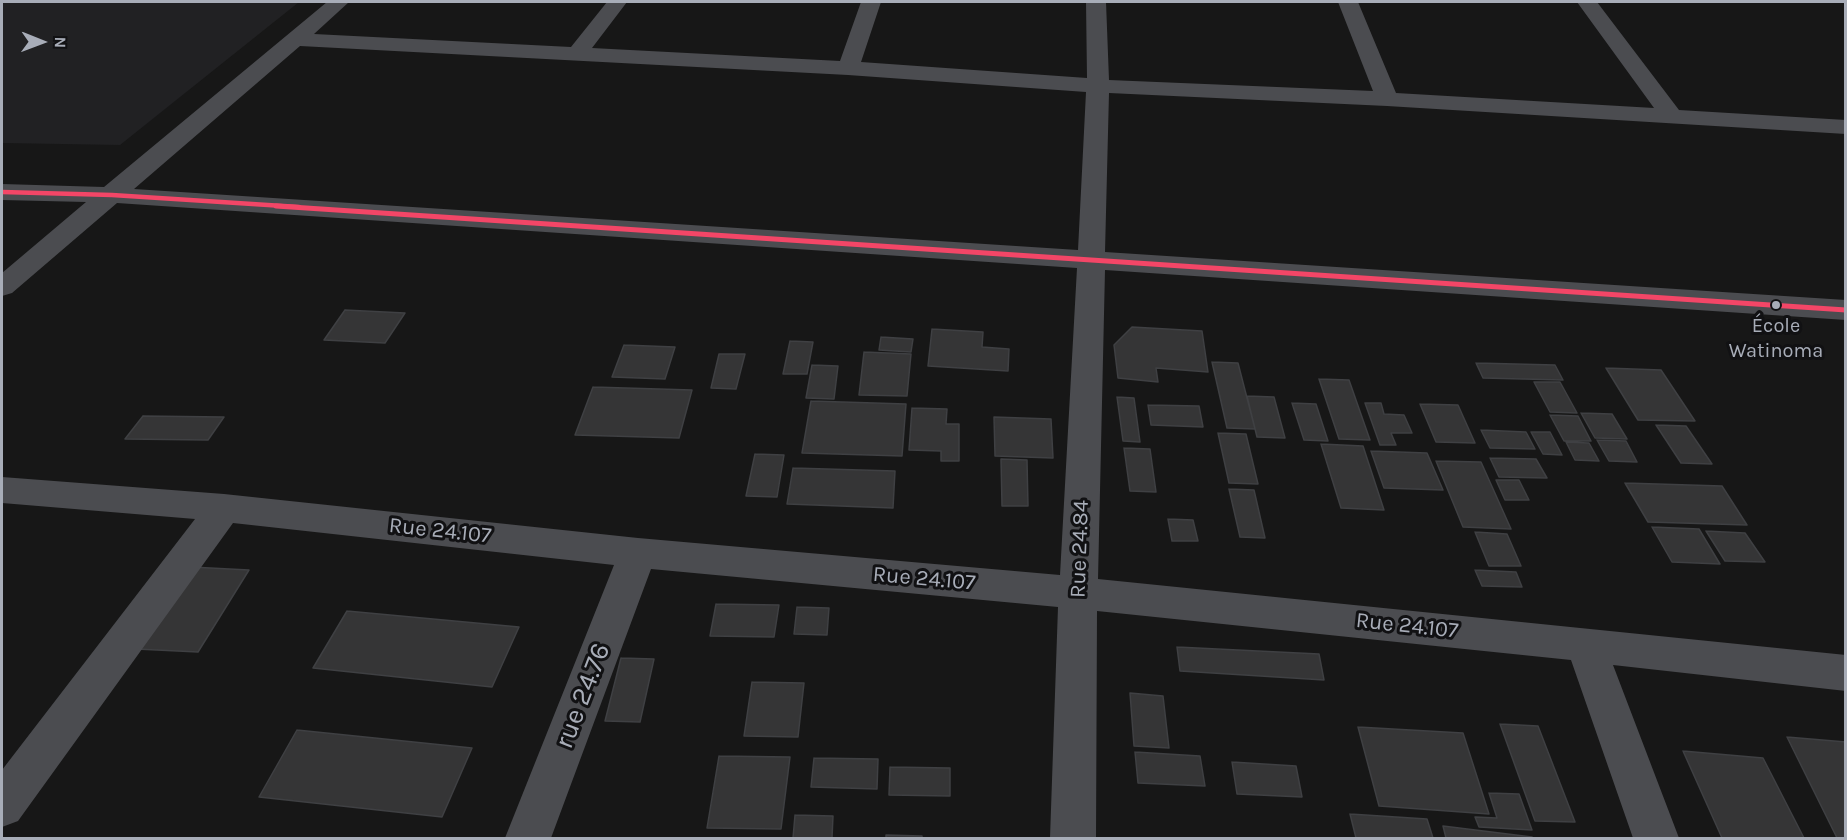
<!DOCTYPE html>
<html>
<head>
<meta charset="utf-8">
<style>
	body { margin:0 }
	#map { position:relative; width:1847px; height:840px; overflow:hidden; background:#171717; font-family:Karla,sans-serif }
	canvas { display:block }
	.frame { position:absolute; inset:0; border:3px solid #a8adb8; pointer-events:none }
	.north { position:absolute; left:12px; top:12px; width:60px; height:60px; -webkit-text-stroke:4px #111113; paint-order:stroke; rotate:91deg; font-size:16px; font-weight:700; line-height:24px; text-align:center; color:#a8adb8 }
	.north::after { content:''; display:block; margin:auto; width:21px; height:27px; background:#a8adb8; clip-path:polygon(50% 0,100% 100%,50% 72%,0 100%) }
</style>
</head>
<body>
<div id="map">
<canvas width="1847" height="840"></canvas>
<div class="frame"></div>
<div class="north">N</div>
</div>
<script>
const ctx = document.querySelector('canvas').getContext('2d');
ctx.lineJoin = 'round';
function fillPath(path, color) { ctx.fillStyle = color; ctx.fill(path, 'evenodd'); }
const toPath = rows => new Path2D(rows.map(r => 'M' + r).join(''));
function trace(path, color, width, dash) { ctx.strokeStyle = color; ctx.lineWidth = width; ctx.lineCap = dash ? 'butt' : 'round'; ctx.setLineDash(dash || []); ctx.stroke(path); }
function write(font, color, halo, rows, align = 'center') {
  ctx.font = font + ' Karla,sans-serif'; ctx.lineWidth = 6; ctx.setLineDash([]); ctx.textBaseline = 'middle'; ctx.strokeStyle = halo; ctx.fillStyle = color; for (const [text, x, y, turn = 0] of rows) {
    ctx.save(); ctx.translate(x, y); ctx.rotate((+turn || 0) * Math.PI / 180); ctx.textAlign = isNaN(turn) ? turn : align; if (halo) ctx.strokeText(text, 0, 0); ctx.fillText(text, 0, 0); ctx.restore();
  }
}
fillPath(toPath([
	[2,2,299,2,120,145,2,143]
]), '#212123');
const building = toPath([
	[345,310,405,313,385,343,324,340,345,310],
	[1132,327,1202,331,1208,372,1156,368,1158,382,1118,378,1114,345,1132,327],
	[932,329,983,332,982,347,1009,349,1008,371,928,366,932,329],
	[881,337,913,339,911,352,879,350,881,337],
	[790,341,813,342,807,374,783,374,790,341],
	[624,345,675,347,665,379,612,377,624,345],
	[864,352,911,354,907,396,859,395,864,352],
	[719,354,745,354,736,389,711,388,719,354],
	[1212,362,1238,363,1255,429,1227,428,1212,362],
	[1476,363,1555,365,1563,380,1483,378,1476,363],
	[812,365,838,366,834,399,806,398,812,365],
	[1606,368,1661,370,1695,421,1638,420,1606,368],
	[1319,379,1349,380,1370,440,1339,439,1319,379],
	[1534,382,1560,382,1577,413,1550,412,1534,382],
	[593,387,692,390,679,438,575,435,593,387],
	[1247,396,1274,397,1285,438,1257,437,1247,396],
	[1117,397,1134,398,1140,442,1123,441,1117,397],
	[811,401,906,404,902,456,802,453,811,401],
	[1292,403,1316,404,1328,441,1304,440,1292,403],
	[1365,403,1381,403,1384,414,1404,415,1412,433,1391,433,1396,445,1380,445,1365,403],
	[1420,404,1458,405,1475,443,1436,442,1420,404],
	[1148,405,1199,406,1203,427,1151,425,1148,405],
	[912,408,947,409,946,424,959,424,959,461,941,461,941,451,909,450,912,408],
	[1581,413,1612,414,1627,439,1595,438,1581,413],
	[1550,415,1578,416,1591,441,1564,441,1550,415],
	[143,416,224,417,208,440,125,439,143,416],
	[994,417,1051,419,1053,458,995,456,994,417],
	[1656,425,1686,426,1712,464,1681,463,1656,425],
	[1481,430,1526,432,1535,449,1490,448,1481,430],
	[1531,432,1550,432,1562,455,1543,454,1531,432],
	[1218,433,1246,434,1258,484,1229,483,1218,433],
	[1597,440,1626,441,1637,462,1609,461,1597,440],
	[1566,442,1589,443,1599,461,1575,460,1566,442],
	[1321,444,1363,446,1384,510,1341,508,1321,444],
	[1124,448,1150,449,1156,492,1130,491,1124,448],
	[1371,451,1427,453,1443,490,1384,488,1371,451],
	[755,454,784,455,777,497,746,496,755,454],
	[1490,458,1536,459,1547,478,1499,477,1490,458],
	[1001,459,1027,460,1028,506,1002,506,1001,459],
	[1436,461,1481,462,1511,529,1463,527,1436,461],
	[793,468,895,471,893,508,787,504,793,468],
	[1496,480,1519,480,1529,500,1505,500,1496,480],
	[1625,483,1722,486,1747,525,1648,522,1625,483],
	[1229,489,1254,490,1265,538,1240,537,1229,489],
	[1168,519,1193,520,1198,541,1172,541,1168,519],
	[1652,527,1699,529,1720,564,1672,562,1652,527],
	[1706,531,1745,533,1765,562,1725,561,1706,531],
	[1475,532,1507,534,1521,566,1489,566,1475,532],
	[191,567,249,570,198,652,136,649,191,567],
	[1475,570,1516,572,1522,587,1482,586,1475,570],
	[716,604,779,605,774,637,710,636,716,604],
	[797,607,829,608,827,635,794,634,797,607],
	[347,611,519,627,492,687,313,668,347,611],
	[1177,647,1319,654,1324,680,1180,671,1177,647],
	[621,658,654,659,640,722,605,721,621,658],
	[752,682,804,683,798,737,744,736,752,682],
	[1130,693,1163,696,1169,748,1134,746,1130,693],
	[1500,724,1538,726,1575,822,1535,821,1500,724],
	[1358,727,1463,733,1489,814,1379,806,1358,727],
	[297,730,472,748,442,817,259,797,297,730],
	[1787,737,1846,742,1846,838,1837,838,1787,737],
	[1683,751,1763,758,1804,838,1722,838,1683,751],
	[1135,752,1200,756,1205,786,1138,783,1135,752],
	[719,756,790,757,781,829,707,828,719,756],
	[814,758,878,759,877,789,811,787,814,758],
	[1232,762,1296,766,1302,797,1237,794,1232,762],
	[890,767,950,768,950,796,889,795,890,767],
	[1489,793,1519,794,1532,830,1479,827,1475,817,1497,818,1489,793],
	[1350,814,1427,819,1433,838,1356,838,1350,814],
	[795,815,833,816,832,838,793,838,795,815],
	[1443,826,1532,837,1533,838,1446,838,1443,826],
	[886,835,922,836,922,838,886,838,886,835]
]);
fillPath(building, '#353536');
trace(building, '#3f4043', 1.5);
fillPath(toPath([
	[327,2,349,2,314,34,571,47,607,2,627,2,592,48,840,61,861,2,881,2,861,62,1087,78,1086,2,1106,2,1109,80,1373,91,1338,2,1358,2,1396,93,1654,108,1577,2,1597,2,1679,110,1846,120,1846,134,1387,106,1109,93,1105,252,1846,300,1846,320,1105,270,1098,579,1846,655,1846,691,1613,665,1679,838,1633,838,1571,660,1097,611,1096,838,1050,838,1058,607,651,569,551,838,505,838,614,565,233,523,18,821,2,827,2,770,195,519,2,503,2,477,224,494,638,538,1060,575,1077,268,117,203,12,293,2,296,2,273,86,202,2,200,2,184,104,187,327,2],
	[300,46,848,75,1086,92,1078,250,134,189,300,46]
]), '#4b4c50');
trace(toPath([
	[2,192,112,195,299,207]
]), '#f34667', 4.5);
trace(toPath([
	[276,206,1846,310]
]), '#f34667', 5);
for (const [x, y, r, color] of [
	[1776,305,5,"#a8adb8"]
]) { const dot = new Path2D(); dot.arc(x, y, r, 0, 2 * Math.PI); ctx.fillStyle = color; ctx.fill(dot); trace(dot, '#111113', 2); }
write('20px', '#a8adb8', '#111113', [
	["École",1776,326],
	["Watinoma",1776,351]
]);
write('22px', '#a8adb8', '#111113', [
	["Rue 24.107",440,531,6],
	["Rue 24.84",1080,549,-88],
	["Rue 24.107",924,579,5],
	["Rue 24.107",1407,626,6]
]);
write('27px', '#a8adb8', '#111113', [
	["rue 24.76",583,696,-69]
]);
</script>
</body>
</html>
